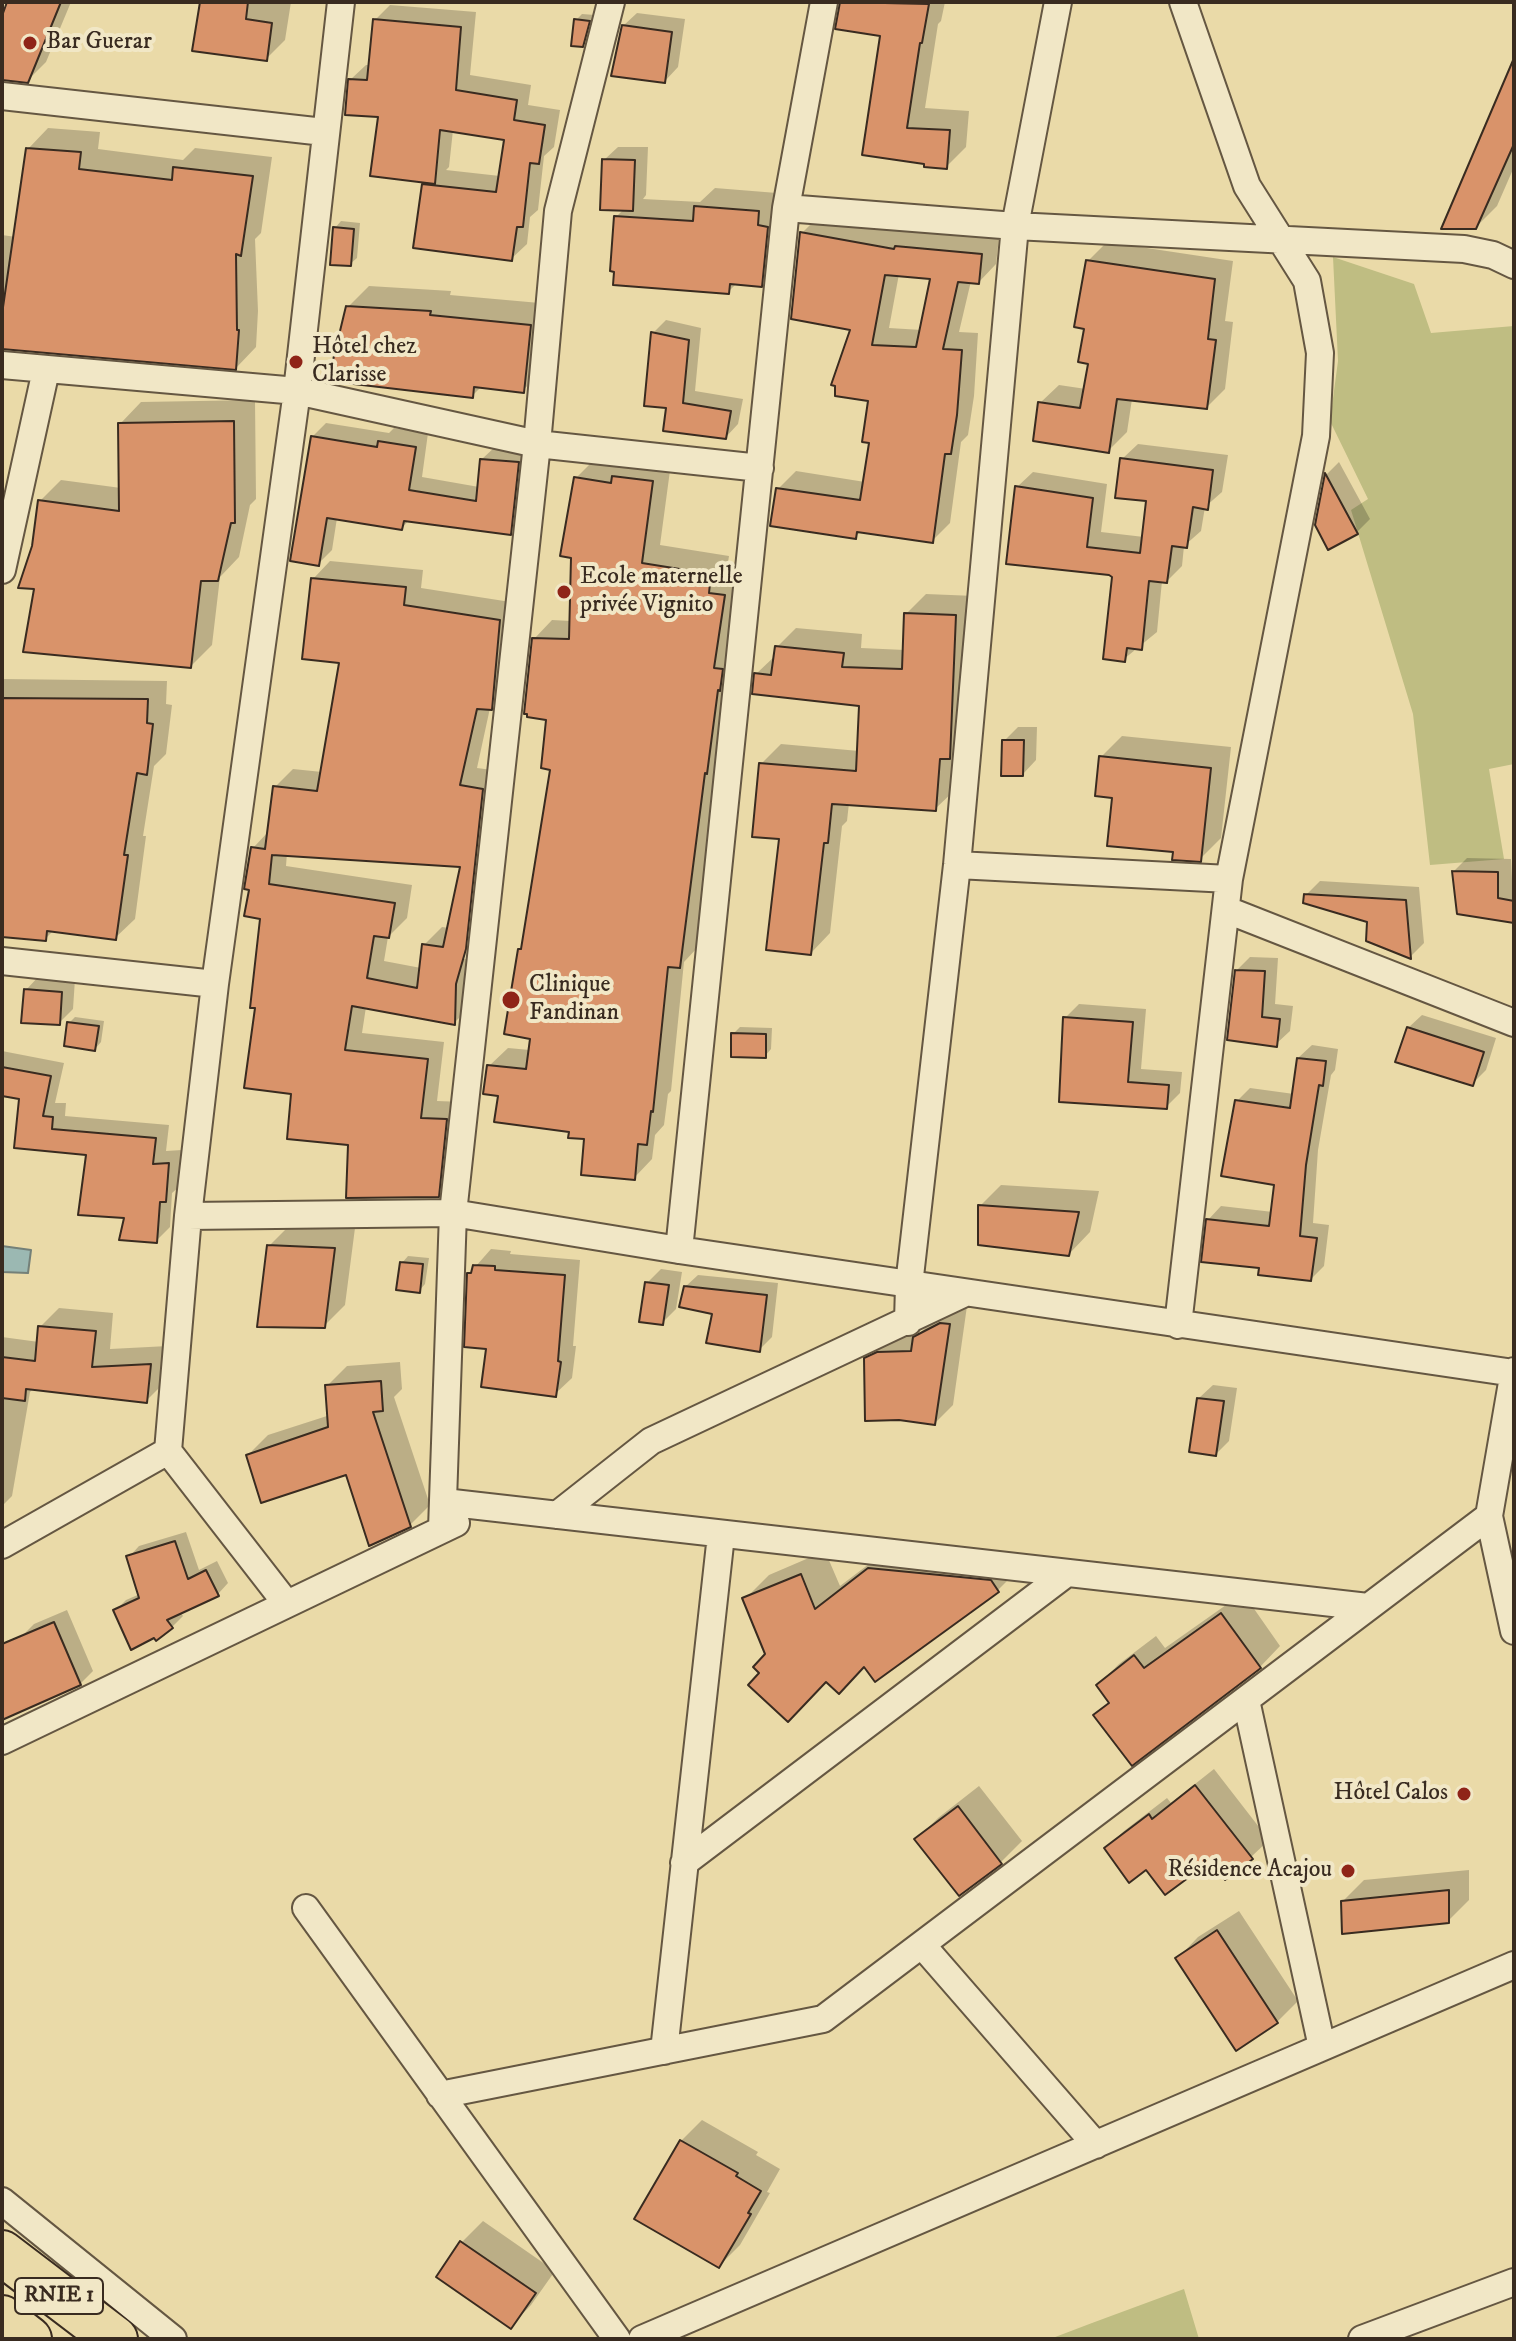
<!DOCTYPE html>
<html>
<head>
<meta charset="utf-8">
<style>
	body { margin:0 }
	#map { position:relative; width:1516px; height:2341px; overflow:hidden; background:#eadaa8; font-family:"IM FELL DW Pica",serif }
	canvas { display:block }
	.frame { position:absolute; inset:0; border:4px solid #392b20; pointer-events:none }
</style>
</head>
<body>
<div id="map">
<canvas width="1516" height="2341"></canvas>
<div class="frame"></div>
</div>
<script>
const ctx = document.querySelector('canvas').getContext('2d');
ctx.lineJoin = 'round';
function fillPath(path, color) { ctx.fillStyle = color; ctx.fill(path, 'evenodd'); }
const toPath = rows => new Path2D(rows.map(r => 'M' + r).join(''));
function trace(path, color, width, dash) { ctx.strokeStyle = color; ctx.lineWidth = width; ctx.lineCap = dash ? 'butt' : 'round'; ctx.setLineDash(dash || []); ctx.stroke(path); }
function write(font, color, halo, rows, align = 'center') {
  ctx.font = font + ' "IM FELL DW Pica",serif'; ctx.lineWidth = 8; ctx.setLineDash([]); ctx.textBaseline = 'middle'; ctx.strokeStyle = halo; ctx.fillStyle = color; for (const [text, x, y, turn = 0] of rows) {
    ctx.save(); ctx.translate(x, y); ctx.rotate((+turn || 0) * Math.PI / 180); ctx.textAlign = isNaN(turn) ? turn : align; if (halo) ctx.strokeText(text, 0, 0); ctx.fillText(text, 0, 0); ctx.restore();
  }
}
fillPath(toPath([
	[1333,257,1414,284,1431,333,1514,326,1514,764,1489,769,1504,859,1430,865,1413,714,1351,510,1368,499,1330,421,1338,361],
	[1184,2289,1199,2339,1050,2339,1092,2323]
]), '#bfbd82');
const water = toPath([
	[2,1246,31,1250,28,1273,2,1272,2,1246]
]);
fillPath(water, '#9bb8b2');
trace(water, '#748078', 2);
fillPath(toPath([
	[10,2,71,2,46,62,27,81,2,78,2,21],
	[191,2,291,2,285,40,266,59,201,3],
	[841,2,945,2,941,21,938,24,925,108,969,111,966,147,946,167,864,153,882,35,838,27],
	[390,5,476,12,470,75,531,85,528,105,560,110,554,147,544,156,538,210,530,217,527,244,511,259,424,184,427,181,380,115,350,80,366,65,371,65,375,20],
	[453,130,506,138,500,176,446,170,449,167],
	[637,13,685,19,678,67,665,81,623,26],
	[582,14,595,15,589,38,582,45,576,20],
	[1514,81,1514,167,1497,206,1476,227],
	[48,128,100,132,98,149,183,160,195,148,272,157,261,233,255,239,258,311,256,347,236,368,2,350,2,235,16,237,28,149],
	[618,147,648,147,646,195,643,199,700,202,715,188,777,193,780,266,761,285,737,283,728,292,616,217,624,209,604,160],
	[819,216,911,232,914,229,999,237,996,264,979,282,971,281,959,332,978,333,974,396,968,435,961,442,950,523,932,541,861,531,855,537,778,489,796,471,865,482,871,441,870,399,853,328,802,233],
	[899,274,933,278,922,330,889,328],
	[341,221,360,223,357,258,350,264,335,228],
	[1107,242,1233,261,1225,321,1233,322,1225,389,1207,407,1132,399,1127,432,1108,451,1040,403,1059,385,1086,389,1090,363,1087,327,1088,261],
	[369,286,451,291,450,295,551,304,544,370,523,390,482,386,472,396,348,307],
	[666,320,701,328,695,391,743,399,738,424,726,437,669,406,653,333],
	[255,400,256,499,250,505,239,557,220,577,212,645,191,666,36,587,40,501,61,480,121,488,120,424,141,402],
	[326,423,389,433,394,428,428,433,422,477,479,487,482,459,496,446,532,449,524,519,510,533,410,519,402,528,337,518,332,550,318,564,313,436],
	[1138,444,1228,455,1222,492,1205,507,1201,531,1184,546,1182,566,1167,581,1162,581,1157,632,1124,659,1114,576,1017,487,1033,472,1107,484,1101,532,1144,537,1148,500,1122,459],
	[595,459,671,463,660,545,729,556,726,575,742,577,698,947,684,962,671,1091,668,1094,664,1125,655,1135,652,1159,634,1178,586,1137,500,1094,489,1066,508,1048,530,1050,532,1038,520,950,524,946,553,768,548,718,534,639,552,620,571,621,576,478],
	[1339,462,1370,519,1356,533,1317,525,1327,474],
	[330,561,423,570,421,588,517,603,509,690,490,708,477,768,500,771,472,1005,454,1023,366,1007,362,1033,444,1042,437,1101,464,1102,456,1177,438,1195,350,1143,294,1092,257,1006,262,917,251,888,253,848,269,831,275,787,293,769,322,772,342,661,313,579],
	[287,853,463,865,449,928,442,927,424,945,421,968,384,961,388,937,407,918,412,885,286,866],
	[476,859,467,959,463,959,472,869],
	[926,594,975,596,955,790,935,809,849,803,847,821,842,826,830,933,811,953,761,764,781,744,859,751,861,704,756,674,776,655,777,647,796,628,862,634,861,648,905,650,906,614],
	[2,679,167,681,166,704,172,705,166,754,154,766,143,836,146,836,135,919,115,938,54,930,45,939,2,935],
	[1018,727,1037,727,1036,760,1023,774,1004,741],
	[1122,736,1231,747,1221,838,1200,859,1175,851,1115,796,1101,757],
	[1467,858,1511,859,1514,921,1454,871],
	[1320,881,1419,887,1424,943,1411,956,1370,921,1306,895],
	[1250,957,1278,958,1275,1004,1293,1006,1290,1031,1276,1044,1237,970],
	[39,976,75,979,73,1009,59,1023,26,990],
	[1079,1004,1146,1009,1141,1069,1182,1072,1180,1093,1166,1107,1061,1100,1065,1018],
	[1422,1015,1496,1038,1486,1070,1472,1084,1408,1028],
	[75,1017,104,1021,101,1042,95,1049,69,1023],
	[740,1027,772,1028,771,1049,765,1056,733,1034],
	[1312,1045,1338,1049,1335,1070,1331,1075,1318,1150,1313,1223,1329,1225,1324,1266,1311,1279,1261,1267,1208,1220,1221,1206,1273,1212,1276,1184,1237,1101,1250,1088,1294,1094,1298,1058],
	[2,1051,64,1063,55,1103,66,1103,65,1116,169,1125,166,1151,182,1150,179,1187,172,1193,170,1227,156,1241,126,1216,89,1153,16,1146,21,1097,2,1094],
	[1001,1185,1099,1191,1090,1232,1069,1254,980,1206],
	[290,1225,355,1228,345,1305,324,1326,269,1246],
	[491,1249,511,1251,510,1254,580,1260,573,1346,576,1346,572,1378,555,1394,488,1347,469,1274],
	[408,1256,429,1258,425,1284,419,1291,402,1263],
	[661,1269,682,1272,676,1309,662,1323,647,1283],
	[698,1275,778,1283,772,1337,760,1349,685,1287],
	[967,1306,953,1405,935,1423,899,1418,866,1359,885,1340,897,1334,919,1334,934,1319],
	[59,1308,113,1313,110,1349,168,1346,165,1382,146,1401,34,1388,30,1392,12,1496,2,1506,2,1337,39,1342,40,1327],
	[400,1362,402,1389,394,1397,430,1505,410,1525,347,1473,248,1455,268,1435,330,1415,327,1386,347,1366],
	[1213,1385,1237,1388,1229,1441,1216,1454,1199,1398],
	[186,1532,199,1570,217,1561,228,1583,218,1594,180,1612,183,1616,172,1627,115,1611,126,1600,140,1594,129,1557,139,1546],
	[894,1545,1022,1566,998,1590,865,1665,827,1680,762,1673,767,1654,745,1599,769,1575,825,1551,840,1586],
	[1243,1593,1280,1646,1260,1667,1096,1715,1110,1701,1098,1685,1119,1664,1156,1636,1165,1648],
	[67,1610,93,1671,80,1684,2,1718,21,1637,34,1624],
	[1214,1769,1269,1840,1251,1857,1211,1859,1106,1848,1124,1831,1167,1798,1171,1803],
	[979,1786,1022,1841,1001,1862,959,1894,917,1839,938,1818],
	[1469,1870,1469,1900,1448,1921,1343,1901,1364,1880],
	[1239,1911,1298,2001,1277,2022,1178,1958,1198,1937],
	[702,2120,758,2152,756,2155,780,2169,767,2192,770,2193,740,2245,719,2266,681,2141],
	[483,2221,555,2271,531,2305,511,2326,438,2277,462,2242]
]), '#0003');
const building = toPath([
	[7,2,61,2,28,83,2,80,2,16,7,2],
	[200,2,248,2,246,19,272,23,267,61,192,51,200,2],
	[840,2,929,4,922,43,920,43,907,128,950,130,947,169,924,167,924,164,862,155,880,36,835,29,840,2],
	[373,19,461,27,456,90,517,100,514,120,545,125,539,164,530,163,523,227,517,227,512,261,413,248,422,184,496,192,504,140,440,130,435,184,370,176,378,117,345,115,348,79,367,80,373,19],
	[574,19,590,21,583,47,571,46,574,19],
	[622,25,672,32,665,83,611,76,622,25],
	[1514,58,1514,144,1476,229,1441,229,1514,58],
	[26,148,81,152,79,169,172,180,173,167,253,176,241,256,236,254,237,330,239,330,236,370,2,349,2,314,26,148],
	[602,159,635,160,633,211,600,210,602,159],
	[694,206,759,211,758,225,768,227,762,287,730,284,729,294,613,285,614,272,610,271,614,216,693,221,694,206],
	[333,227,354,229,351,266,330,265,333,227],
	[800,232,894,249,895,246,982,254,979,284,958,282,943,349,962,350,957,415,951,454,945,454,933,543,857,532,856,539,770,526,776,488,860,500,869,443,862,442,868,401,835,396,835,386,831,385,850,330,791,319,800,232],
	[885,275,930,279,916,347,872,345,885,275],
	[1086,260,1215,279,1208,339,1216,340,1207,409,1117,399,1109,453,1033,441,1038,402,1080,408,1088,364,1078,362,1084,329,1074,327,1086,260],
	[346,306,431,311,430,315,531,325,524,393,474,387,473,398,328,381,346,306],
	[651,332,689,340,683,403,731,411,726,439,663,431,666,408,644,406,651,332],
	[234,421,235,523,231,523,218,581,201,581,191,668,23,652,34,589,18,588,32,546,38,500,119,511,118,423,234,421],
	[311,436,377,447,378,441,416,447,409,490,476,501,480,459,519,462,511,535,404,521,402,530,327,518,319,566,290,561,311,436],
	[1120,458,1213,470,1208,510,1193,507,1187,548,1172,546,1167,583,1149,581,1142,650,1127,648,1125,662,1103,659,1112,577,1109,575,1006,564,1015,486,1093,498,1087,547,1140,553,1146,501,1115,498,1120,458],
	[1325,473,1358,534,1328,550,1315,525,1325,473],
	[612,476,653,481,642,563,711,574,709,593,725,595,714,668,723,669,720,691,718,690,707,774,705,773,680,968,668,967,653,1112,651,1111,647,1145,638,1144,635,1180,581,1175,584,1139,568,1138,569,1132,494,1122,498,1096,483,1094,487,1065,526,1069,530,1039,504,1034,518,949,521,949,550,770,541,768,546,720,527,717,527,714,524,714,532,638,569,639,571,558,560,556,574,477,611,483,612,476],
	[311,578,406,587,404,605,500,620,492,710,477,709,460,785,483,789,466,949,456,984,455,1025,352,1006,345,1050,428,1059,421,1118,447,1119,439,1197,346,1198,348,1145,287,1139,291,1094,244,1088,255,1008,250,1008,260,919,244,916,249,890,244,889,251,847,265,849,273,786,317,791,339,663,302,659,311,578],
	[272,855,460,867,443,947,422,944,417,988,367,978,374,936,389,938,395,903,269,884,272,855],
	[904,613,956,615,950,759,940,759,936,811,832,804,828,843,824,843,811,955,766,950,779,839,752,837,759,763,856,771,859,706,752,694,754,673,771,675,775,646,844,653,842,667,902,669,904,613],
	[2,698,148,699,147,723,153,724,147,775,137,773,124,855,128,855,116,940,47,931,46,941,2,937,2,698],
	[1002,740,1024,740,1023,776,1001,776,1002,740],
	[1099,756,1211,768,1201,862,1172,860,1173,852,1107,846,1112,798,1095,796,1099,756],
	[1452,871,1498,872,1498,898,1514,901,1514,923,1457,914,1452,871],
	[1304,894,1406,900,1411,959,1366,941,1367,922,1303,903,1304,894],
	[1235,970,1265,971,1262,1017,1280,1019,1277,1047,1227,1040,1235,970],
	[24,989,62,992,60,1025,21,1023,24,989],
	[1063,1017,1133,1022,1128,1082,1169,1085,1167,1109,1059,1102,1063,1017],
	[67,1022,99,1026,95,1051,64,1046,67,1022],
	[1407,1027,1484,1052,1473,1086,1395,1062,1407,1027],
	[731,1033,766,1034,766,1058,731,1057,731,1033],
	[1297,1058,1326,1061,1323,1086,1319,1085,1306,1165,1300,1236,1317,1238,1311,1281,1258,1275,1259,1268,1201,1262,1206,1219,1269,1226,1274,1185,1221,1176,1235,1100,1290,1108,1297,1058],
	[2,1067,51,1076,43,1116,53,1117,52,1129,156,1138,153,1164,169,1163,166,1202,160,1202,157,1243,119,1240,124,1218,78,1215,86,1155,14,1148,19,1099,2,1096,2,1067],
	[978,1205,1079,1212,1069,1256,978,1245,978,1205],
	[267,1245,335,1248,325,1328,257,1327,267,1245],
	[400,1262,423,1264,420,1293,396,1290,400,1262],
	[473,1265,495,1266,495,1270,565,1275,558,1361,561,1362,556,1397,481,1387,486,1349,464,1347,467,1273,471,1273,473,1265],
	[645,1282,669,1285,663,1325,639,1322,645,1282],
	[684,1286,767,1295,760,1352,706,1343,712,1314,679,1307,684,1286],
	[940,1323,950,1324,935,1425,899,1420,865,1421,864,1358,877,1352,911,1351,913,1337,940,1323],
	[38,1326,96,1331,92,1367,151,1364,147,1403,26,1389,25,1401,2,1398,2,1357,35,1361,38,1326],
	[381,1381,383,1411,373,1412,411,1527,369,1546,346,1475,261,1503,246,1455,328,1427,325,1385,381,1381],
	[1197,1398,1224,1401,1216,1456,1189,1452,1197,1398],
	[175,1541,188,1579,206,1570,219,1596,167,1620,173,1628,156,1641,154,1638,131,1650,113,1610,139,1598,126,1556,175,1541],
	[868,1568,991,1580,999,1592,875,1682,864,1667,839,1694,826,1682,788,1722,748,1685,759,1673,753,1667,765,1654,742,1598,801,1574,815,1609,868,1568],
	[1221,1613,1261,1668,1132,1766,1093,1715,1109,1703,1096,1685,1134,1655,1144,1668,1221,1613],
	[54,1622,81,1685,2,1720,2,1644,54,1622],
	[1195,1785,1253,1859,1225,1880,1211,1861,1165,1895,1146,1870,1129,1883,1104,1848,1149,1814,1152,1819,1195,1785],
	[958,1806,1002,1864,959,1896,914,1839,958,1806],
	[1449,1890,1449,1923,1342,1934,1341,1901,1449,1890],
	[1217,1930,1278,2023,1236,2051,1175,1958,1217,1930],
	[680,2140,738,2173,736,2176,761,2191,748,2213,751,2214,719,2268,634,2219,680,2140],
	[460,2241,536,2293,511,2329,436,2277,460,2241]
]);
fillPath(building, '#d9936a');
trace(building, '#392b20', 2);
const minor = toPath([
	[2,96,324,132],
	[786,208,1015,226,1464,249,1493,255,1514,265],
	[2,365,297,391,537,444,760,468],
	[2,570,46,370],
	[957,865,1229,879],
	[1227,910,1514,1023],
	[2,961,215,984],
	[188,1216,453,1213,679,1250,1514,1373],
	[679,1250,786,208,824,2],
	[908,1322,909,1285,957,865,1015,226,1058,2],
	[1178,1325,1229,879,1316,436,1320,353,1307,281,1247,186,1183,2],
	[1514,1371,1489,1516,1514,1631],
	[444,1502,1368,1607],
	[557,1515,651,1441,965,1293],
	[442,1529,453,1213,537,444,558,211,611,2],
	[2,1545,168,1451],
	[286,1603,168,1451,188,1216,215,984,297,391,341,2],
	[1246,1700,1322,2047],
	[2,1741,456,1523],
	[684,1863,1067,1573],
	[306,1908,617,2339],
	[922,1945,1096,2145],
	[664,2051,721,1535],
	[440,2095,823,2019,1489,1516],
	[2,2201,173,2339],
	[642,2339,1514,1965],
	[1362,2339,1514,2282]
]);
const trunk = toPath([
	[2,2253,115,2339],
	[2,2318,29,2339]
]);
trace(minor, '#655742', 30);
trace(trunk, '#392b20', 48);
trace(minor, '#f1e7c6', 26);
trace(trunk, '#eadaa8', 44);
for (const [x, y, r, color] of [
	[30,43,8,"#8f2418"],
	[296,362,8,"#8f2418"],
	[564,592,8,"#8f2418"],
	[511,1000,10,"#8f2418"],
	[1464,1794,8,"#8f2418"],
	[1348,1871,8,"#8f2418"]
]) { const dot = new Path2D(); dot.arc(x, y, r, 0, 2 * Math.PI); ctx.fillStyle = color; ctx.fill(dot); trace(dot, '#f1e7c6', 3); }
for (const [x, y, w] of [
	[59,2296,88]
]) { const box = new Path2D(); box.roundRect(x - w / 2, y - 18, w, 36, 6); ctx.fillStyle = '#f1e7c6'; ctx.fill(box); trace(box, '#392b20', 2); }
write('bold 22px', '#392b20', null, [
	["RNIE 1",59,2296]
]);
write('24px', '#392b20', '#f1e7c6', [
	["Bar Guerar",46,43],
	["Hôtel chez",312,348],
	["Clarisse",312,376],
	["Ecole maternelle",580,578],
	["privée Vignito",580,606],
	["Clinique",529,986],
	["Fandinan",529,1014],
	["Hôtel Calos",1448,1794,"right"],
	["Résidence Acajou",1332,1871,"right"]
], 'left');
</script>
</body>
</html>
